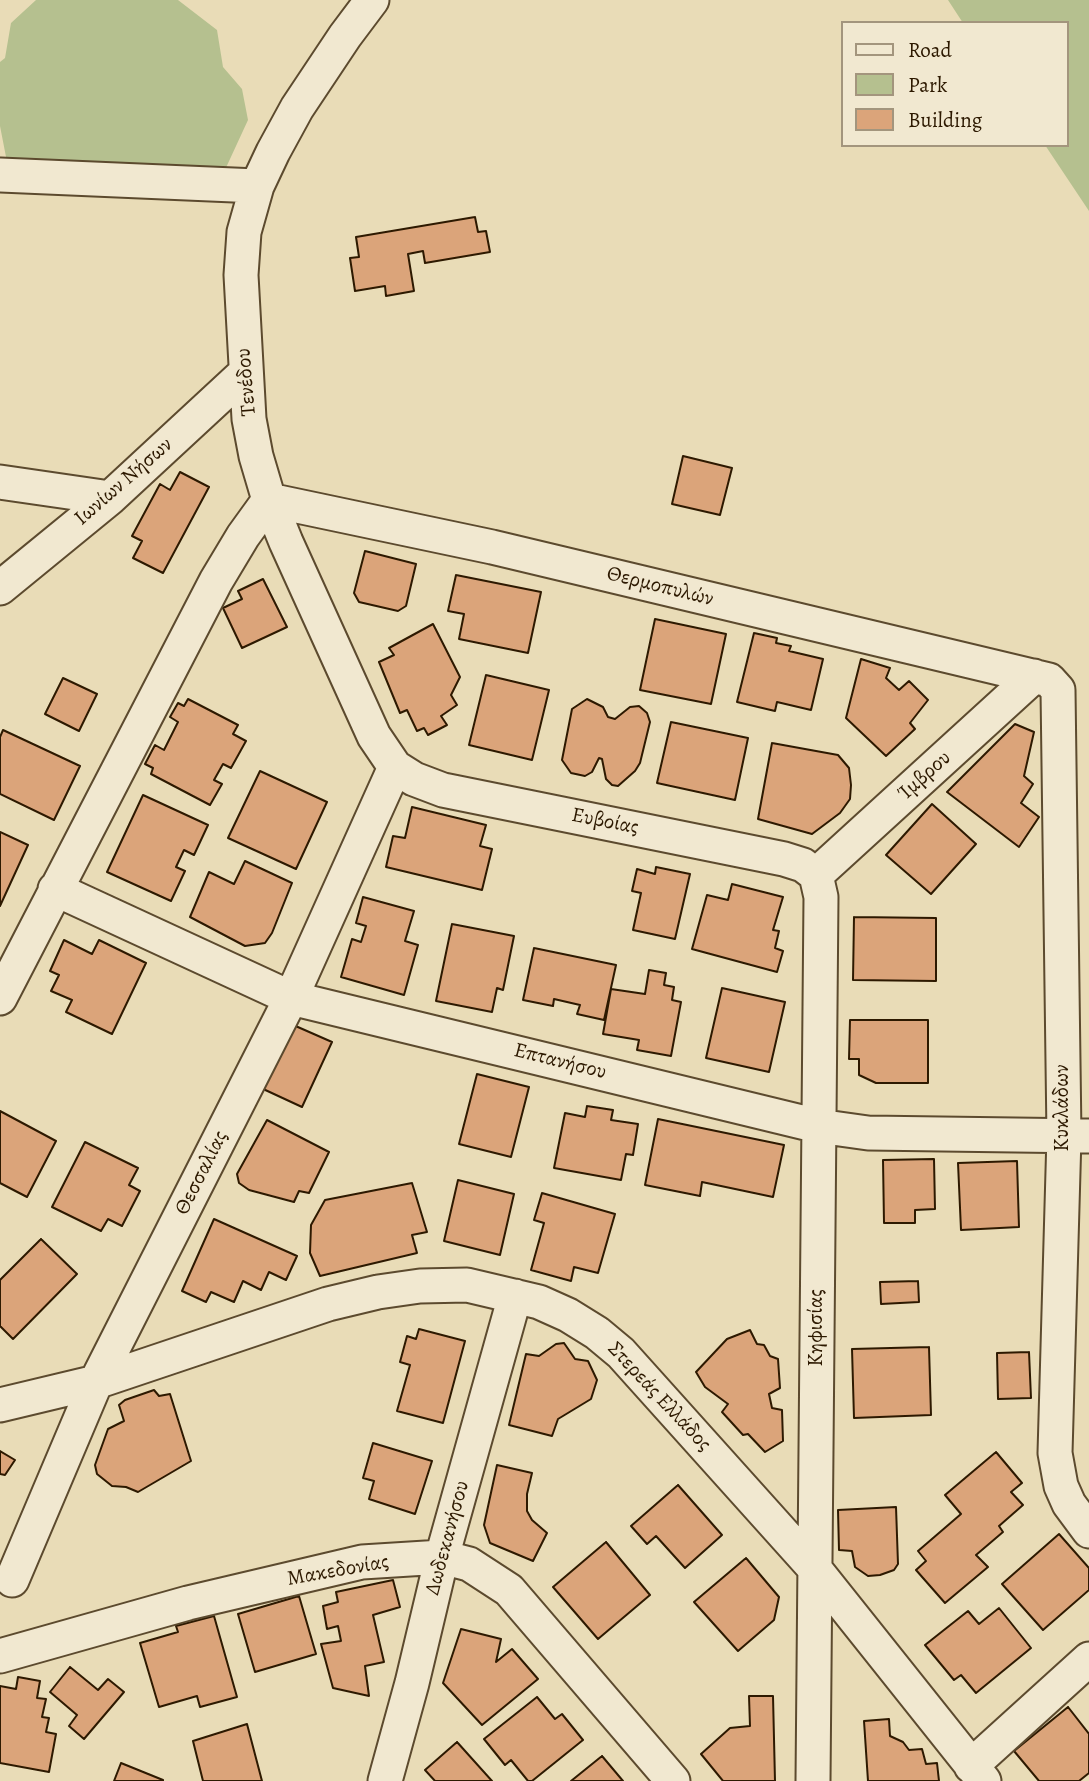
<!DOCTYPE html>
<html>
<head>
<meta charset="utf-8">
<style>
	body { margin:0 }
	#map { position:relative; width:1089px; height:1781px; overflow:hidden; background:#e9dcb7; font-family:Alegreya,serif }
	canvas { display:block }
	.legend { position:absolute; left:841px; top:21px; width:228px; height:126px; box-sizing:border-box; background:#f1e8d0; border:2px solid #a3957d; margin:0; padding:9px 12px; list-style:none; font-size:21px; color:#2d1900 }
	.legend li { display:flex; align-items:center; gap:14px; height:35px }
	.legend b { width:35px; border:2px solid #a3957d }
</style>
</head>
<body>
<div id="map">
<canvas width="1089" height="1781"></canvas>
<ul class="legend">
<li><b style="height:9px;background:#f1e8d0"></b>Road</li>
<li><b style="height:19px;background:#b5c08f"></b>Park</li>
<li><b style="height:19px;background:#dba47a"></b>Building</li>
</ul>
</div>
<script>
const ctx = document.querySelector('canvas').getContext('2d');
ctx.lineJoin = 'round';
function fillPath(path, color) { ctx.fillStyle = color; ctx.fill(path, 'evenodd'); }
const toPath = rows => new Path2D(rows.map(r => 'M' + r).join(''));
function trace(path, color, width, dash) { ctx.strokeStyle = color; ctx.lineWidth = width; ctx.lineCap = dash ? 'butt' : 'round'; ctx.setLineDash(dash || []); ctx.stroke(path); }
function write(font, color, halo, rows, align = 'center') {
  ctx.font = font + ' Alegreya,serif'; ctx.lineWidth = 5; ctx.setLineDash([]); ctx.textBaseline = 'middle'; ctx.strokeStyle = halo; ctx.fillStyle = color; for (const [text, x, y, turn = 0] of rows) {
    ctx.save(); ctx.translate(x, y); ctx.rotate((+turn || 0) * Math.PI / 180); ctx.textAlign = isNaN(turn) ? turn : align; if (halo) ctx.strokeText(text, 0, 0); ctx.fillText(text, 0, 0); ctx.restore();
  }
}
fillPath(toPath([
	[36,0,178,0,217,30,223,67,242,89,248,120,224,172,7,162,0,126,0,62,5,58,11,23],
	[948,0,1089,0,1089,211,1045,145,1066,145,1066,23,963,23]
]), '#b5c08f');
const building = toPath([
	[475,217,478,232,486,231,490,252,425,263,423,251,408,254,414,291,386,296,385,286,355,291,350,258,359,257,356,237,475,217],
	[683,456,732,468,720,515,672,504,683,456],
	[180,472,209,487,163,573,133,558,142,541,132,536,160,484,170,490,180,472],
	[365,551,416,564,406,606,398,611,359,602,354,593,365,551],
	[456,575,541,592,528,653,459,639,464,614,448,611,456,575],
	[263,579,287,627,242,648,223,608,242,599,238,591,263,579],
	[655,619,726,634,711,704,640,690,655,619],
	[433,624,460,677,451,695,457,705,441,716,447,725,428,735,424,728,417,731,407,710,400,713,379,662,394,655,389,648,433,624],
	[754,633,777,638,776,643,791,646,789,651,823,659,811,710,777,702,775,711,737,702,754,633],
	[861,659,890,668,886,678,899,690,909,681,928,700,910,723,915,729,886,756,846,718,861,659],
	[486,675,549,690,532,760,469,745,486,675],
	[63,678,97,694,79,731,45,714,63,678],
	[188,699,238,725,233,734,246,741,231,768,223,764,214,780,222,784,210,805,151,774,153,768,145,764,155,745,164,750,178,722,170,717,178,703,184,706,188,699],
	[587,699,603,707,608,717,615,719,630,707,639,706,647,713,650,722,640,763,635,771,618,786,612,785,606,779,602,759,599,758,592,772,585,776,571,773,562,760,572,709,587,699],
	[671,722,748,738,735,800,657,783,671,722],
	[1015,724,1034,732,1024,776,1033,784,1021,803,1039,817,1019,847,947,792,1015,724],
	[3,730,80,766,54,820,0,794,0,737,3,730],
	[772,743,838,755,849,768,851,785,850,799,840,813,812,834,758,819,772,743],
	[260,771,327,802,296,869,228,838,260,771],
	[143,795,208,825,194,855,184,850,176,867,185,871,171,901,107,872,143,795],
	[932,804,976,844,931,894,886,855,932,804],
	[412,807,486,825,480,846,492,849,482,890,386,867,393,836,405,838,412,807],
	[0,832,28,845,0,906,0,832],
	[245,861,292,883,272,933,265,943,245,946,190,917,209,872,234,884,245,861],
	[656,867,690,874,675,939,633,930,641,893,632,891,637,869,655,874,656,867],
	[732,884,783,897,773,930,779,931,775,948,783,951,777,972,692,949,707,895,728,900,732,884],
	[363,897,414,911,405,941,418,945,404,995,341,977,352,939,361,942,366,926,356,923,363,897],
	[854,917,936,918,936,981,853,980,854,917],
	[452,924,514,936,503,990,497,988,492,1012,436,1001,452,924],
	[64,940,92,954,99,940,146,963,112,1034,66,1012,72,1000,51,991,59,975,50,971,64,940],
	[534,948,616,965,604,1020,577,1014,580,1005,554,999,553,1006,523,1000,534,948],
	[649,970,666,973,664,985,674,987,672,1000,681,1002,671,1056,637,1050,639,1040,603,1034,611,989,645,994,649,970],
	[722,988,785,1002,769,1072,706,1058,722,988],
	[850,1020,928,1020,928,1083,876,1083,859,1075,859,1059,849,1059,850,1020],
	[291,1024,332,1042,302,1107,261,1088,291,1024],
	[477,1074,529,1087,511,1157,459,1144,477,1074],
	[587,1106,613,1110,611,1120,638,1124,633,1155,626,1154,621,1180,554,1168,565,1113,585,1117,587,1106],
	[0,1111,56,1141,27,1197,0,1183,0,1111],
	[658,1119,784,1145,773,1197,702,1182,700,1196,645,1185,658,1119],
	[267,1120,329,1152,309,1193,299,1191,294,1202,249,1190,239,1183,237,1174,267,1120],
	[85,1142,138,1168,129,1185,140,1191,122,1226,108,1219,101,1231,52,1207,85,1142],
	[934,1159,935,1209,915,1210,915,1223,884,1223,883,1160,934,1159],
	[1017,1161,1019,1227,961,1230,958,1163,1017,1161],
	[458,1180,514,1194,500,1255,444,1241,458,1180],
	[412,1183,427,1232,412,1235,417,1253,320,1276,310,1253,311,1225,325,1200,412,1183],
	[542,1193,615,1214,598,1273,574,1267,571,1281,531,1270,544,1223,534,1220,542,1193],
	[214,1219,297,1256,286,1280,269,1272,261,1290,243,1281,234,1302,211,1292,206,1302,182,1291,214,1219],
	[41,1239,77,1274,13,1339,0,1326,0,1280,41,1239],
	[918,1281,919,1302,881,1304,880,1282,918,1281],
	[419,1329,465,1341,443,1423,397,1411,410,1365,400,1362,407,1336,416,1339,419,1329],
	[750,1330,757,1344,764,1345,770,1356,778,1359,780,1388,769,1394,772,1408,782,1410,783,1441,765,1452,748,1434,743,1435,722,1412,728,1404,705,1387,696,1372,727,1339,750,1330],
	[564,1343,575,1359,588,1361,597,1380,591,1399,558,1419,552,1436,509,1425,526,1354,539,1356,556,1344,564,1343],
	[929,1347,931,1415,854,1418,852,1349,929,1347],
	[1029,1352,1031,1398,998,1399,997,1353,1029,1352],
	[154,1390,159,1396,170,1394,191,1461,138,1492,126,1487,112,1486,97,1474,95,1465,108,1429,124,1421,119,1405,125,1400,154,1390],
	[373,1443,432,1461,415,1514,369,1499,374,1481,363,1478,373,1443],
	[0,1451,15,1460,5,1475,0,1474,0,1451],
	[996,1452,1022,1483,1011,1492,1023,1505,999,1526,1003,1532,976,1555,988,1567,945,1603,916,1570,926,1561,918,1551,961,1514,945,1495,996,1452],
	[497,1465,532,1473,527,1494,527,1511,532,1520,547,1533,533,1561,490,1543,484,1525,497,1465],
	[678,1485,722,1535,685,1568,656,1536,647,1544,631,1526,678,1485],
	[896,1507,898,1564,894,1570,880,1575,868,1576,855,1567,852,1551,839,1550,838,1510,896,1507],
	[1059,1534,1089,1568,1089,1590,1043,1630,1002,1584,1059,1534],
	[606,1542,650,1595,598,1639,553,1587,606,1542],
	[746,1558,779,1597,774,1620,738,1651,694,1602,746,1558],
	[393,1580,400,1607,373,1615,384,1662,365,1666,369,1696,333,1688,321,1644,341,1641,338,1626,327,1629,323,1606,338,1602,336,1592,393,1580],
	[299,1596,316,1654,255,1672,238,1614,299,1596],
	[999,1608,1031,1648,976,1693,961,1675,954,1680,925,1645,968,1611,979,1624,999,1608],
	[214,1616,237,1697,200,1707,197,1696,159,1707,140,1643,178,1632,176,1626,214,1616],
	[461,1629,501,1639,496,1662,512,1649,538,1679,482,1725,443,1683,461,1629],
	[70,1667,98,1690,108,1679,124,1692,84,1739,69,1726,77,1715,50,1692,70,1667],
	[18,1677,40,1681,37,1698,46,1699,42,1717,49,1718,46,1732,56,1734,49,1772,0,1763,0,1686,16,1689,18,1677],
	[749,1696,773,1696,775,1781,723,1781,701,1754,730,1728,750,1726,749,1696],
	[537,1697,555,1719,562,1714,583,1740,532,1781,528,1781,511,1760,505,1765,484,1739,537,1697],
	[1068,1707,1089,1734,1089,1773,1079,1781,1039,1781,1014,1751,1068,1707],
	[889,1719,890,1736,903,1742,909,1750,922,1749,926,1764,937,1763,939,1781,868,1781,864,1721,889,1719],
	[247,1724,262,1781,203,1781,193,1741,247,1724],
	[457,1742,492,1781,435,1781,425,1770,457,1742],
	[602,1756,623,1781,571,1781,602,1756],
	[121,1763,163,1780,163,1781,114,1781,121,1763]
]);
fillPath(building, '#dba47a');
trace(building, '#2d1900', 2);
const minor = toPath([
	[372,0,345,36,297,108,273,152,257,186,244,232,241,275,249,419,256,456,269,500,286,542,374,736,395,767,414,779,443,790,784,859,803,865,816,875],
	[0,175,257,186],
	[0,482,110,498],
	[0,588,110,498,245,373],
	[816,875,1034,676],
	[55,889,291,998,818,1126,868,1133,1089,1136],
	[0,998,216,581,243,536,269,500,492,547,1049,680,1058,690,1064,1136,1055,1453,1061,1486,1069,1504,1089,1531],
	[0,1405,96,1382,328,1304,378,1292,420,1286,467,1285,539,1302,568,1315,597,1333,621,1353,815,1569,984,1781],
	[12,1580,96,1382,291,998,395,767],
	[0,1656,188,1603,362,1562,442,1557,469,1564,509,1590,673,1781],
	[971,1766,1089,1659],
	[385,1781,412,1683,442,1557,515,1296],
	[813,1781,821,897,816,875]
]);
trace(minor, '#5c4a2e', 37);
trace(minor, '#f1e8d0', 33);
write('21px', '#2d1900', '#f1e8d0', [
	["Τενέδου",247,382,-95],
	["Ιωνίων Νήσων",124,482,-41],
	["Θερμοπυλών",660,587,14],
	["Ίμβρου",925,776,-42],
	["Ευβοίας",605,822,11],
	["Επτανήσου",560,1062,14],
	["Κυκλάδων",1063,1108,-90],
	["Θεσσαλίας",202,1173,-63],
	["Κηφισίας",817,1328,-90],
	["Στερεάς Ελλάδος",659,1397,47],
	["Δωδεκανήσου",448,1538,-75],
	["Μακεδονίας",338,1571,-10]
]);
</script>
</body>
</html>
